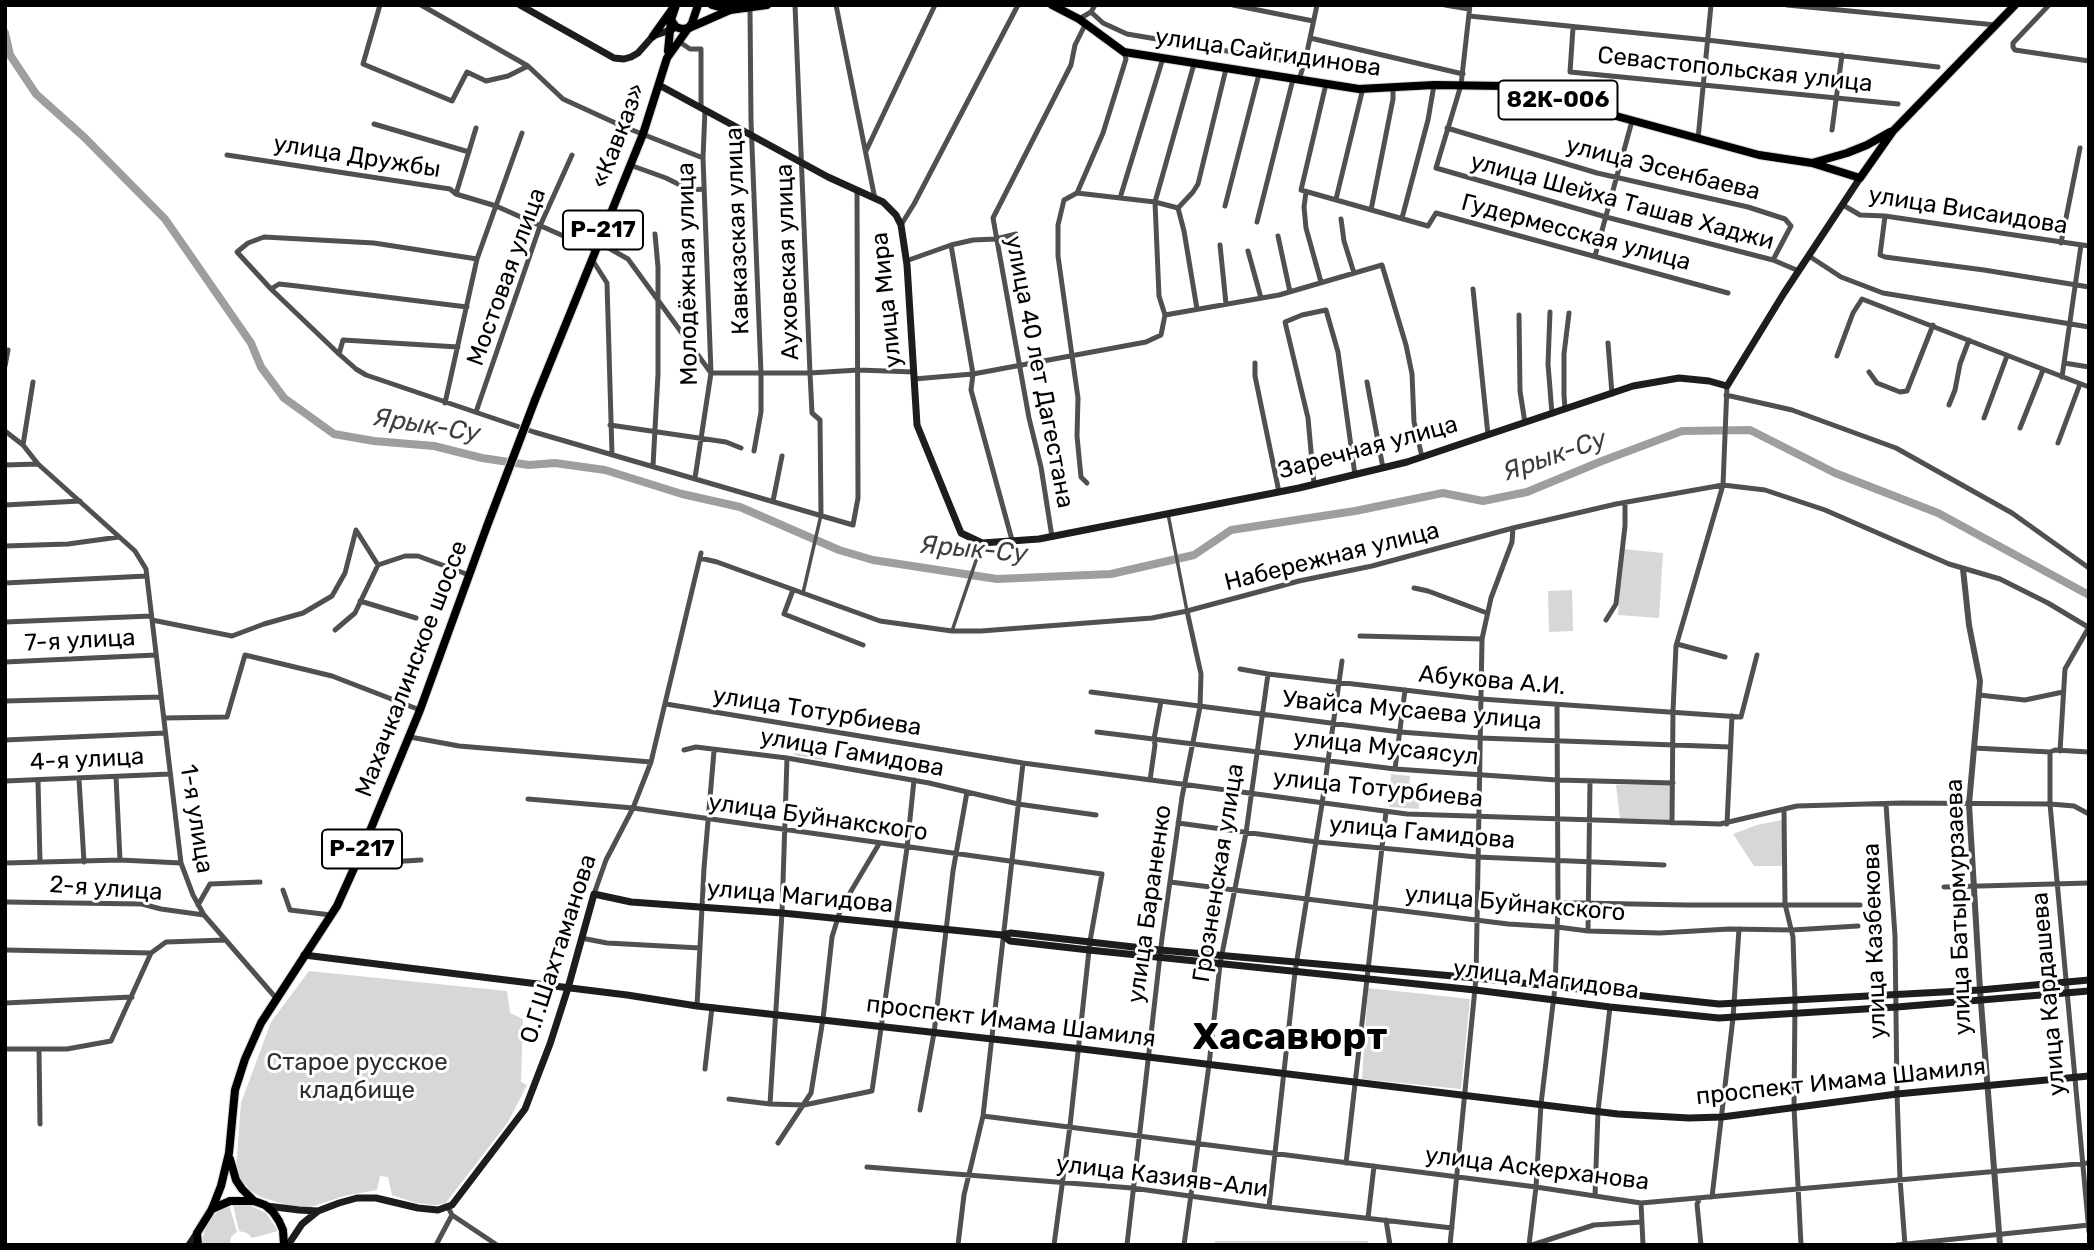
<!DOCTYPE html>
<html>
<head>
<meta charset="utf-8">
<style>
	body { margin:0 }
	#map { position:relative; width:2094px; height:1250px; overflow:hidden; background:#fff; font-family:Rubik,sans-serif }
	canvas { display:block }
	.frame { position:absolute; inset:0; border:7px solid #000; pointer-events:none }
</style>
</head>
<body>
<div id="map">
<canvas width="2094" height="1250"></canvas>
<div class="frame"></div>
</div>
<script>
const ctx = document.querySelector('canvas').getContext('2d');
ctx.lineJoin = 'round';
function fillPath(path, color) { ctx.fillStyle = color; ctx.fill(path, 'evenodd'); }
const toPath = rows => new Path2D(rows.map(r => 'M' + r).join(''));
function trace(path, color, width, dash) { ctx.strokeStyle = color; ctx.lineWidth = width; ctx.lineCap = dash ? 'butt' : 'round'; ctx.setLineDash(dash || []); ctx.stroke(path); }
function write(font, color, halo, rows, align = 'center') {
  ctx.font = font + ' Rubik,sans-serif'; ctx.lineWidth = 6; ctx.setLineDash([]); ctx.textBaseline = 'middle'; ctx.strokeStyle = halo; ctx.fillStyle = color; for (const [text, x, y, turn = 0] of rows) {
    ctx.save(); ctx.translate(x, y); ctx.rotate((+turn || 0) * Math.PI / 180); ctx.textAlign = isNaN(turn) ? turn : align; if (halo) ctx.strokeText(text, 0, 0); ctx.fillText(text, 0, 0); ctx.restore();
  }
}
fillPath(toPath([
	[1623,549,1663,553,1659,618,1618,615],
	[1572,590,1573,631,1549,632,1548,591],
	[797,737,825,742,822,760,794,755],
	[1391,774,1410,776,1409,790,1420,792,1419,809,1389,807],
	[1616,785,1671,785,1670,821,1620,820],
	[1782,820,1782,866,1754,866,1733,834,1757,825],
	[309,971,507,991,510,1013,523,1019,521,1082,527,1085,508,1122,445,1204,434,1205,416,1203,392,1195,388,1177,380,1176,377,1190,344,1196,311,1207,293,1207,261,1197,251,1191,238,1176,236,1168,241,1103,271,1022],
	[1368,988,1470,999,1461,1089,1362,1079],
	[247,1204,266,1213,278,1231,252,1238,247,1233,239,1231,233,1205],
	[229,1205,237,1232,231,1237,230,1244,202,1245,203,1237,207,1223,217,1212],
	[1215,1241,1368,1241,1368,1245,1215,1245]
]), '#d7d7d7');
trace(toPath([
	[5,33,10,55,36,94,84,137,165,219,251,343,261,367,284,398,334,434,374,441,434,446,482,458,529,465,555,463,605,470,682,494,740,507,839,550,873,560,997,579,1111,574,1194,555,1231,530,1355,511,1443,493,1483,501,1527,492,1602,461,1682,431,1750,430,1835,473,1938,513,2089,595]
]), '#9e9e9e', 8);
const primary = toPath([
	[712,5,730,10,767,5],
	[1052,5,1079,19,1124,52,1359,89,1434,85,1506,86,1759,155,1812,163,1860,178,1893,131,2015,5],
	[671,20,676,27,682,29,689,28],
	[1812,163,1847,153,1867,145,1890,132]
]);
const trunk = toPath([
	[689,28,730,10],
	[653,36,673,8],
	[668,51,671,20,676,5],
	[535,400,643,134,667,58,692,23,698,5],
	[230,1159,236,1180,242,1189,254,1201,265,1205,273,1212,279,1221,283,1230,284,1245],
	[212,1209,230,1201,253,1201],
	[198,1245,197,1233,212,1209,221,1186,229,1153,235,1090,245,1059,261,1023,337,906,360,855,420,710,487,526]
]);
trace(primary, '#dbdbdb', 10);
trace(trunk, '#dbdbdb', 10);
trace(toPath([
	[1168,514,1187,611],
	[803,593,821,515],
	[952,631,982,543]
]), '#505050', 3.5);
trace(toPath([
	[380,5,363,64,452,101,467,72,486,81,508,76,528,66],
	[421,5,528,66,563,99,622,126,703,158],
	[795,5,810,373,812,413,820,420,821,515],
	[836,5,875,199],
	[1233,5,1313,21],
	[1445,5,1469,9],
	[1470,5,1461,85,1436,168,1606,217,1773,260,1799,271],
	[1787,5,1996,25],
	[2049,5,2013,43,2013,47,2015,50,2089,61],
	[750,8,751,121,761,373,761,412,754,451],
	[1091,12,1103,23,1127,34,1304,64],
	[1469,16,1707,40,1938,67],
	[1079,19,1091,12,1095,5],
	[1573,28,1570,72,1898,104],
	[1310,38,1463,74],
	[681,43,690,49,701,49,701,107],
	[1299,80,1306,57,1317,5],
	[1326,84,1301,190,1428,226,1436,213,1728,293],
	[374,124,469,152],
	[1447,128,1597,173,1748,207,1785,219,1791,226,1773,260],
	[1832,130,1842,55],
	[1698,139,1711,5],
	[866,151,935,5],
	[227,155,450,189,456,194,496,206,595,250],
	[630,165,666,178,690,190,704,189],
	[1306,192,1304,207,1306,228,1321,282],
	[1077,193,1155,202,1178,208,1184,231,1197,309],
	[456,194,476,128],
	[1120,198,1163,58],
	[1336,199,1363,88],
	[1843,205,1860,215,1885,216,2089,246],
	[1225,206,1259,74],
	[1178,208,1193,192,1198,184,1226,69],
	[1371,210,1393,99,1393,88],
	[1885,216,1880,255,1885,257,1984,270,2089,287],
	[1402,218,1428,120,1434,85],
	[1341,219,1344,241,1354,273],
	[1257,222,1293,79],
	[901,225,914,204,1018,5],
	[1278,236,1290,292],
	[598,242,628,259,711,373],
	[2061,243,2080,148],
	[951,245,973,374,971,390,1012,540],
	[1220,245,1226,304],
	[1248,251,1261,298],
	[1595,256,1632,121],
	[1809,256,1841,277,1883,293,2089,327],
	[477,259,374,243,264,237,248,243,237,252,271,289,339,354,356,369,366,375,534,432,853,525,858,498,857,191],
	[593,261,607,283,612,454],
	[906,261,951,245,973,240,996,239,1016,234],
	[271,289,279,284,297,286,467,307],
	[1473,289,1488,435],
	[1550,312,1548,364,1552,414],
	[1165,315,1159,296,1155,202,1194,64],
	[1519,315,1520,391,1525,423],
	[1608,343,1612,394],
	[339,354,343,340,458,347],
	[1837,356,1853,313,1862,299,2089,387],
	[1255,363,1255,376,1279,492],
	[2064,363,2089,367],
	[5,366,8,350],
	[1869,372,1877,383,1900,392,1907,391,1933,325],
	[711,373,810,373,858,370,914,372],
	[2062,377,2081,245],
	[914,379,973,374,1146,342,1161,335,1165,315,1279,295,1382,265,1406,345,1412,374,1414,422,1422,457],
	[1367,382,1383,468],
	[1726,395,1792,410,1896,448,2012,513,2089,568],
	[445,403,477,259,522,133],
	[1949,405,1955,390,1960,364,1969,340],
	[1565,409,1564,395,1564,354,1569,313],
	[476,412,540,226,572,155],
	[1984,418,2007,356],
	[610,425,726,442,741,448],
	[2020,428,2043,370],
	[5,431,23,445,38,464,135,551,146,569,181,863,193,895,204,915,276,998],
	[2058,443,2080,384],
	[23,445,33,382],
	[5,465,38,464],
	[653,466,658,374,658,267,655,234],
	[695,478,711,373,703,158,705,110],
	[1087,483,1081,477,1077,436,1078,398,1058,256,1058,225,1064,200,1077,193,1103,133,1126,59,1124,52],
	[1314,484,1308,418,1285,322,1302,315,1326,310,1338,352,1355,475],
	[773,501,782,456],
	[5,505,80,501],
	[1052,537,1041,467,1029,418,993,218,1071,65,1075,45,1085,25],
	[5,546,68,544,119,537],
	[700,558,717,562,880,621,952,631,981,631,1152,618,1187,611,1299,581,1372,566,1513,528,1616,504,1723,485,1765,490,1825,510,1949,564,2000,579,2048,603,2088,627],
	[5,583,147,576],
	[1414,588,1428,591,1487,613],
	[793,590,784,614,863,645],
	[360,601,416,618],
	[152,620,232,636,264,624,303,613,332,596,345,573,356,530,378,565,405,556,418,556,469,575],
	[1606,620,1616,604,1625,526,1625,503],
	[5,622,151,616],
	[335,630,355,613,378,565],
	[1360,636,1482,639],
	[1677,644,1725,657],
	[5,662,156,655],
	[1240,669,1268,674,1481,699,1741,717,1757,655],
	[1091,692,1400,732,1480,738,1730,747],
	[1979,695,2025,700,2063,692],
	[5,701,161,697],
	[666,704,1023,763,1407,814,1720,824,1797,806,1901,803,2050,804,2074,806,2089,814],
	[164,718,227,717,245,655,332,676,420,710],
	[1097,732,1395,769,1557,780,1673,783],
	[410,737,459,746,651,762],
	[5,740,165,733],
	[1974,748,2050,752,2055,750,2089,752],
	[684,750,696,747,787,758,929,783,1018,804,1096,815],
	[2060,751,2065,669,2089,627],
	[2050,752,2050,804,2089,1232],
	[1395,769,1405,690],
	[116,777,120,860],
	[79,779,84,862],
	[1150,780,1155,745,1154,739,1161,701],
	[5,781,170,774],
	[38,781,40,862],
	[528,799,633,808,1102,874,1090,941,1070,1126,1054,1245],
	[1886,804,1895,936,1897,1094,1900,1179,1905,1245],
	[1784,810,1785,904,1793,937,1795,1001,1794,1107,1801,1245],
	[1178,823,1317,842,1477,857,1664,865],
	[1672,823,1673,711,1676,646,1723,485,1727,386],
	[1727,824,1732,716],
	[360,855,389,862,421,860],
	[5,863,120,860,181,863],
	[1170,882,1508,924,1557,927,1588,931,1660,933,1729,929,1792,930,1858,926],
	[1944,887,2089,883],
	[283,890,290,910,331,915],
	[594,894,606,860,633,808,651,762,701,553],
	[1476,901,1686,905,1860,905],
	[5,902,142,904,161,909,204,915],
	[198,905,210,884,260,882],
	[1588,931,1590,781],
	[581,938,607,943,700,948],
	[5,950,151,953],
	[5,1003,132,997],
	[697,1006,704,868,714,751],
	[5,1049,67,1049,111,1041,151,953,166,942,225,940],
	[39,1049,40,1124],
	[705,1069,712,1007],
	[729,1099,770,1104,804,1105,872,1091,907,848,914,780],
	[770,1104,782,913,787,758],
	[920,1110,934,1033,953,871,967,792],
	[983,1116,1536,1187,1641,1203,2089,1163],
	[778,1143,811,1093,823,1019,832,937,841,908,879,844],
	[1346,1163,1386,812],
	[867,1167,1132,1188,1269,1207,1452,1228],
	[1595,1196,1598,1111,1610,1007],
	[1712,1197,1733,1018,1739,929],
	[1700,1198,1697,1204,1701,1245],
	[1641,1203,1643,1245],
	[448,1207,452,1215,497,1245],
	[1269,1207,1295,972,1322,804,1342,661],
	[1368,1218,1374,1166],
	[1386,1220,1390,1245],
	[436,1245,452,1215],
	[958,1245,964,1195,983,1116,1023,763],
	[1127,1245,1162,938,1182,797,1200,707,1201,674,1187,611],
	[1184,1245,1209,1065,1220,964,1246,833,1268,674],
	[1450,1245,1476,978,1482,639,1491,598,1512,542,1513,528],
	[1529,1245,1536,1187,1541,1104,1555,987,1558,903,1557,705],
	[1532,1245,1594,1225,1642,1222],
	[1897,1245,2089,1225]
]), '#505050', 5);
trace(toPath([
	[1963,569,1969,625,1980,681,1969,804,1980,990,2000,1245]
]), '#505050', 6);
trace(toPath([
	[520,5,614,58,624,59,631,57,638,53,653,36,673,29],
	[659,85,828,177,883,202,896,215,901,225,907,265,917,425,961,533,982,543,1039,539,1299,488,1407,462,1633,386,1679,378,1709,381,1727,386,1784,293,1860,178],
	[1002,935,1010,941,1089,950,1475,990,1610,1007,1719,1018,1897,1007,2089,991],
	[304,955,627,995,697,1006,1082,1049,1618,1114,1689,1118,1722,1117,1897,1094,2089,1076],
	[267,1206,299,1210,318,1211],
	[189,1245,197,1233],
	[288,1245,302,1224,318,1211,339,1203,357,1198,376,1198,418,1208,438,1210,452,1205,525,1109,550,1044,568,988,594,894,631,902,782,913,1002,935,1011,933,1160,950,1476,978,1719,1004,1980,990,2089,980]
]), '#1d1d1d', 7);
trace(primary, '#000', 8);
trace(trunk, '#000', 8);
const trunkBridge = toPath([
	[487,526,535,400]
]);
trace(trunkBridge, '#dbdbdb', 10, []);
trace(trunkBridge, '#000', 8);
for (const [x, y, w] of [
	[1558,100,119],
	[603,230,80],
	[362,849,80]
]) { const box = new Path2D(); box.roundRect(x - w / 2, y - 19.5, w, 39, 5); ctx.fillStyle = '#fff'; ctx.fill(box); trace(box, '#000', 2); }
write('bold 23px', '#000', null, [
	["82К-006",1558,100],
	["Р-217",603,230],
	["Р-217",362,849]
]);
write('24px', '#000', '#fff', [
	["улица Сайгидинова",1268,53,8],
	["Севастопольская улица",1735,70,6],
	["«Кавказ»",619,136,-69],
	["улица Дружбы",357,157,9],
	["улица Эсенбаева",1663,169,14],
	["улица Шейха Ташав Хаджи",1622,202,15],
	["улица Висаидова",1968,211,9],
	["Кавказская улица",738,231,-92],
	["Гудермесская улица",1576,233,15],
	["Ауховская улица",788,262,-92],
	["Молодёжная улица",688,274,-91],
	["Мостовая улица",507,277,-70],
	["улица Мира",887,300,-96],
	["улица 40 лет Дагестана",1039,372,79],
	["Заречная улица",1368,448,-15],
	["Набережная улица",1332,557,-14],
	["7-я улица",80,641,-3],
	["Махачкалинское шоссе",412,669,-69],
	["Абукова А.И.",1492,681,5],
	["Увайса Мусаева улица",1412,711,5],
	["улица Тотурбиева",817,712,9],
	["улица Мусаясул",1386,748,6],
	["улица Гамидова",852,753,10],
	["4-я улица",87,760,-3],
	["улица Тотурбиева",1378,789,6],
	["улица Буйнакского",818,818,8],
	["1-я улица",196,819,81],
	["улица Гамидова",1422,833,5],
	["Грозненская улица",1219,873,-81],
	["2-я улица",106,889,4],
	["улица Магидова",800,897,5],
	["улица Бараненко",1150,904,-82],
	["улица Буйнакского",1515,904,5],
	["улица Батырмурзаева",1959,907,-92],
	["улица Казбекова",1875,941,-92],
	["О.Г.Шахтаманова",559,949,-72],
	["улица Магидова",1546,980,7],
	["улица Кардашева",2049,994,-95],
	["проспект Имама Шамиля",1011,1022,7],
	["проспект Имама Шамиля",1841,1082,-6],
	["улица Аскерханова",1537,1169,7],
	["улица Казияв-Али",1162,1177,7]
]);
write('24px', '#2e2e2e', '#fff', [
	["Старое русское",357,1063],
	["кладбище",357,1091]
]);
write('italic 26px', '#3f3f3f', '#fff', [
	["Ярык-Су",427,426,9],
	["Ярык-Су",1555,456,-19],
	["Ярык-Су",974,550,5]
]);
write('bold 38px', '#000', '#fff', [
	["Хасавюрт",1290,1038]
]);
</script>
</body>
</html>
